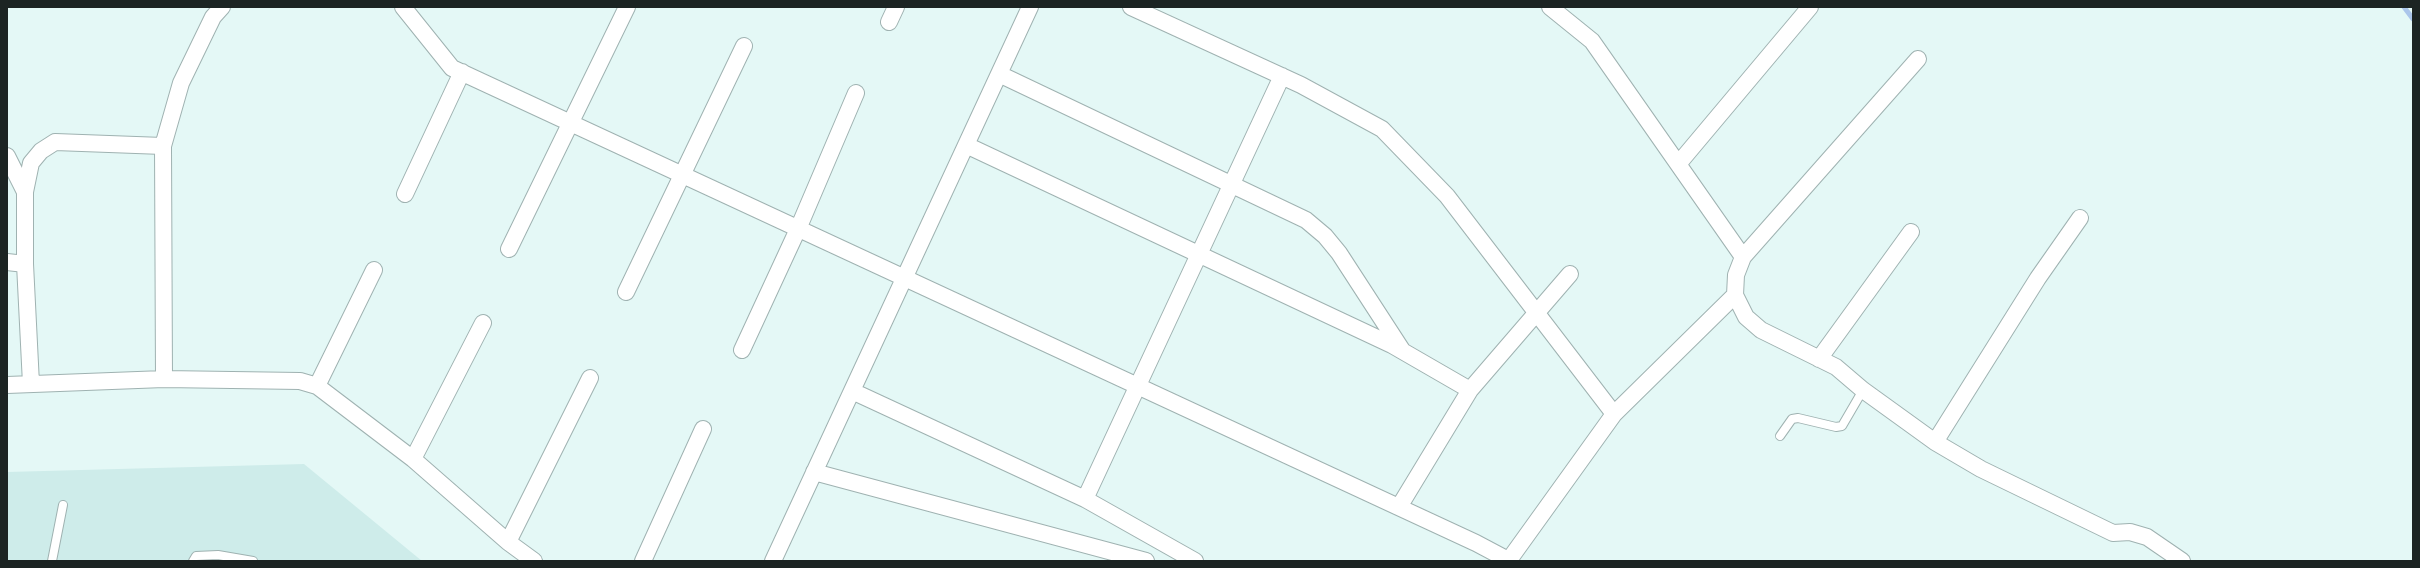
<!DOCTYPE html>
<html>
<head>
<meta charset="utf-8">
<style>
	body { margin:0 }
	#map { position:relative; width:2420px; height:568px; overflow:hidden; background:#e4f8f6; font-family:Helvetica,sans-serif }
	canvas { display:block }
	.frame { position:absolute; inset:0; border:8px solid #1c2423; pointer-events:none }
</style>
</head>
<body>
<div id="map">
<canvas width="2420" height="568"></canvas>
<div class="frame"></div>
</div>
<script>
const ctx = document.querySelector('canvas').getContext('2d');
ctx.lineJoin = 'round';
function fillPath(path, color) { ctx.fillStyle = color; ctx.fill(path, 'evenodd'); }
const toPath = rows => new Path2D(rows.map(r => 'M' + r).join(''));
function trace(path, color, width, dash) { ctx.strokeStyle = color; ctx.lineWidth = width; ctx.lineCap = dash ? 'butt' : 'round'; ctx.setLineDash(dash || []); ctx.stroke(path); }
fillPath(toPath([
	[304,464,422,561,7,561,7,472]
]), '#ceecea');
trace(toPath([
	[2404,7,2413,19]
]), '#abc6eb', 5);
const lane = toPath([
	[1780,436,1792,419,1798,418,1836,427,1842,426,1863,390],
	[52,561,63,505],
	[193,561,196,556,218,555,253,561]
]);
const street = toPath([
	[403,7,452,68,1476,543,1510,561],
	[1131,7,1301,85,1382,129,1447,196,1614,414],
	[1550,7,1592,41,1743,257],
	[889,22,896,7],
	[999,74,1306,220,1325,236,1339,253,1402,350],
	[966,145,1392,345,1470,390],
	[7,156,25,192],
	[1679,163,1810,7],
	[405,194,462,72],
	[509,249,627,7],
	[7,262,25,264],
	[626,292,744,46],
	[1735,295,1746,317,1761,330,1836,367,1863,390,1935,442,1981,469,2113,533,2130,532,2147,537,2182,561],
	[742,350,798,229,856,93],
	[1819,359,1911,232],
	[164,379,163,146,181,83,213,17,222,7],
	[31,384,25,264,25,192,31,163,41,151,55,142,163,146],
	[7,385,164,379,300,381,317,386,413,459,508,542,534,561],
	[317,386,374,270],
	[852,391,1085,499,1195,561],
	[1935,442,2038,278,2080,218],
	[413,459,483,323],
	[814,472,1146,561],
	[1085,499,1282,76],
	[1399,507,1470,390,1570,274],
	[508,542,590,378],
	[1509,560,1614,414,1735,295,1736,275,1743,257,1918,59],
	[643,561,703,429],
	[773,561,1030,7]
]);
trace(lane, '#9fb2b1', 10);
trace(street, '#9fb2b1', 18);
trace(lane, '#fff', 8);
trace(street, '#fff', 16);
</script>
</body>
</html>
